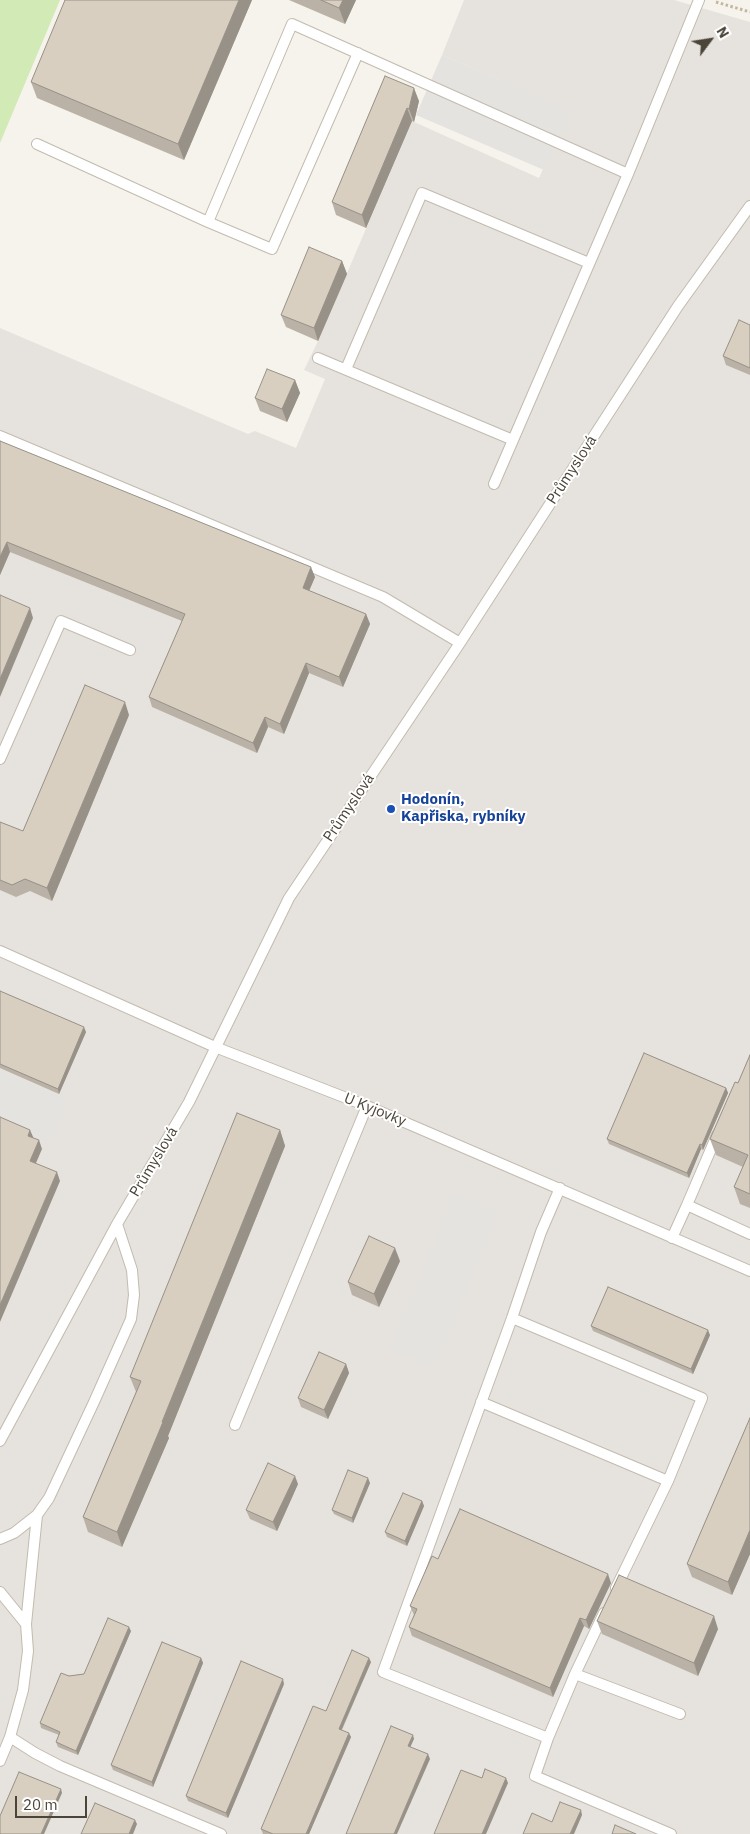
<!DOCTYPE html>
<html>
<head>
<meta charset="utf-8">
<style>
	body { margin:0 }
	#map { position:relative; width:750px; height:1834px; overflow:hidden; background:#f6f3ec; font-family:"IBM Plex Sans",sans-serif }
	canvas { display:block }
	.north { position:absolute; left:685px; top:15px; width:50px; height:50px; -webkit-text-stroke:4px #fff; paint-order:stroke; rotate:59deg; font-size:14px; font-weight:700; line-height:20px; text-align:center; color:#4b4439 }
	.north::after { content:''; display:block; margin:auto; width:18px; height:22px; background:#4b4439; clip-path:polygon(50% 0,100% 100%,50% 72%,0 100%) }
	.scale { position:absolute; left:15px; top:1796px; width:72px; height:22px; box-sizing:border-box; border:2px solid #4b4439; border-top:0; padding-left:6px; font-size:15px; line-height:18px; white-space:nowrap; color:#4b4439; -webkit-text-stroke:4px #fff; paint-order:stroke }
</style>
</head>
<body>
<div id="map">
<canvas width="750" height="1834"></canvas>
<div class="north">N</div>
<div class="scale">20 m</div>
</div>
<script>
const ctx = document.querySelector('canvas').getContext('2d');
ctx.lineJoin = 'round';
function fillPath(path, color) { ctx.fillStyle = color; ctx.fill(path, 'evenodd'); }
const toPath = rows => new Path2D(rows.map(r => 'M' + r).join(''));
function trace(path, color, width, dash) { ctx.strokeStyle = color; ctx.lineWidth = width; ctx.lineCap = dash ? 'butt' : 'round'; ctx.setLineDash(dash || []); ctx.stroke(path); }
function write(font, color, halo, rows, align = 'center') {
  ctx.font = font + ' "IBM Plex Sans",sans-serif'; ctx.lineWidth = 4; ctx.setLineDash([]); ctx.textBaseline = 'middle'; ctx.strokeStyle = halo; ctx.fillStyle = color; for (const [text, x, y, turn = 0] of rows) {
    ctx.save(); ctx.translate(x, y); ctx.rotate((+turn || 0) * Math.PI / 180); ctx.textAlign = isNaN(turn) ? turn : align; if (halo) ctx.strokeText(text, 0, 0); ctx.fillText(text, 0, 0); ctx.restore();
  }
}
fillPath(toPath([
	[464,0,674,0,750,22,750,1834,0,1834,0,328,248,434,255,431,296,448,325,379,304,370,318,341,412,121,539,178,569,110,442,55]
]), '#e6e2dd');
fillPath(toPath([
	[0,0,60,0,0,143]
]), '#d2eab5');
fillPath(toPath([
	[442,55,570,110,544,170,416,115],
	[0,1071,70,1101,53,1143,0,1122],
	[453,1194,499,1212,434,1368,390,1349]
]), '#e5e3e0');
const service = toPath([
	[37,144,208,222,292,24,628,174],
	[208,222,272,249,358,53],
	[318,358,513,440],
	[346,369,422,193,589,263],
	[0,436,383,597,460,643],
	[494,484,628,174,699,0],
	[0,759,61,621,130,650],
	[0,951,215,1047,367,1106,750,1271],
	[717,1135,687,1205,750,1234],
	[560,1188,541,1232,512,1318,383,1672,548,1738,575,1674,604,1613],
	[672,1238,687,1205],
	[481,1402,668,1481,702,1398,512,1318],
	[235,1425,367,1106],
	[0,1441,117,1224,189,1102,289,898,460,643,678,306,750,206],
	[0,1539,14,1533,37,1515,49,1498,94,1402,131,1319,134,1295,132,1270,117,1224],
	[616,1588,668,1481],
	[0,1592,26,1624],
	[575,1674,680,1714],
	[10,1737,35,1753,60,1766,221,1834],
	[548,1738,535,1776,671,1834],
	[0,1761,10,1737,23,1690,28,1651,26,1624,37,1515]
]);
trace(service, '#c2bbae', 12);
trace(toPath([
	[716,2,750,12]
]), '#c4b79f', 3, [2.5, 2.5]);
trace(service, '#fff', 10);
fillPath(toPath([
	[252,0,184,160,37,98,31,82],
	[289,0,356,0,345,24],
	[385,76,419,101,414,122,412,121,366,228,336,215,332,202],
	[342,261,347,274,318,341,286,327,281,315],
	[750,325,750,375,726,365,723,356],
	[295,380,300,393,287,422,260,411,255,398],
	[0,441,315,577,309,591,366,614,370,624,343,687,309,673,284,734,268,727,257,753,152,707,149,697,182,621,10,552,0,575],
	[129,715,52,901,30,891,16,897,0,890,0,822,23,831],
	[0,991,86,1032,59,1094,0,1068],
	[750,1055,750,1208,740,1204,734,1187,743,1167,716,1155,710,1139,738,1083],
	[726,1088,728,1093,703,1150,701,1149,689,1178,609,1144,607,1139],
	[280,1130,285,1146,168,1436,169,1438,122,1547,88,1532,83,1517,136,1392,130,1377],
	[400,1261,379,1307,352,1295,348,1282],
	[591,1326,710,1335,693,1374,593,1331],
	[346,1364,349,1373,328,1419,301,1407,298,1398],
	[750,1418,750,1554,732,1595,692,1577,687,1564],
	[370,1483,353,1523,334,1514,332,1510],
	[298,1484,277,1531,250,1519,246,1510],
	[422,1501,424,1506,407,1546,387,1537,385,1532],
	[438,1559,611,1583,589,1629,584,1626,553,1697,412,1636,409,1627,414,1615,410,1606],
	[597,1621,718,1629,698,1676,602,1634],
	[131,1631,78,1755,58,1747,56,1742,59,1735,41,1728,40,1723,69,1676,84,1674],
	[201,1658,203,1663,153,1787,113,1770,111,1765],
	[371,1662,342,1730,351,1737,309,1834,263,1834,261,1829,326,1711],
	[284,1684,228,1818,188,1801,186,1796]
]), '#bab2a6');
fillPath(toPath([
	[239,0,252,0,184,160,178,144],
	[343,0,356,0,345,24,339,8],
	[414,88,419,101,414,122,409,109],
	[407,108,412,121,366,228,362,215],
	[342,261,347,274,318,341,314,328],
	[295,380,300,393,287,422,282,409],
	[7,542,10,552,0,575,0,557],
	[311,567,315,577,306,598,303,588],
	[30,608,33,618,0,697,0,679],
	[366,614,370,624,343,687,339,677],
	[306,663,309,673,284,734,280,724],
	[125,702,129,715,52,901,47,888],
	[265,717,268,727,257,753,253,743],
	[84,1027,86,1032,59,1094,58,1089],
	[726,1088,728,1093,703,1150,702,1145],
	[30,1130,34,1139,28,1136],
	[280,1130,285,1146,168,1436,169,1438,122,1547,117,1532,162,1422],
	[39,1140,42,1149,33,1170,30,1161],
	[700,1144,701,1149,689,1178,687,1173],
	[57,1172,60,1181,0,1322,0,1305],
	[395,1248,400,1261,379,1307,374,1294],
	[708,1330,710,1335,693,1374,691,1369],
	[346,1364,349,1373,328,1419,324,1410],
	[295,1476,298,1484,277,1531,273,1522],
	[368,1478,370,1483,353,1523,352,1518],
	[422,1501,424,1506,407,1546,405,1541],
	[750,1530,750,1554,732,1595,728,1582],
	[608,1574,611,1583,589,1629,586,1620],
	[714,1616,718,1629,698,1676,694,1663],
	[580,1618,584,1626,553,1697,550,1688],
	[129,1627,131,1631,78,1755,76,1751],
	[201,1658,203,1663,153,1787,152,1782],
	[369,1658,371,1662,340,1733,339,1729],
	[283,1679,284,1684,228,1818,226,1813],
	[349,1733,351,1737,309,1834,306,1834],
	[413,1735,414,1739,409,1750,408,1746],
	[428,1754,430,1759,397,1834,394,1834],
	[506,1778,508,1783,486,1834,482,1834],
	[61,1789,62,1793,44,1834,41,1834],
	[581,1810,582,1815,574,1834,570,1834],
	[135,1820,137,1824,133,1834,129,1834]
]), '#979187');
const building = toPath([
	[65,0,239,0,178,144,31,82,65,0],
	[321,0,343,0,339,8,321,0],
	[385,76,414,88,409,109,407,108,362,215,332,202,385,76],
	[309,247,342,261,314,328,281,315,309,247],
	[739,320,750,325,750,368,723,356,739,320],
	[267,369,295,380,282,409,255,398,267,369],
	[0,441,311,567,303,588,366,614,339,677,306,663,280,724,265,717,253,743,149,697,185,614,7,542,0,557,0,441],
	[0,595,30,608,0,679,0,595],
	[85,685,125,702,47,888,25,879,12,885,0,880,0,822,23,831,85,685],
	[0,991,84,1027,58,1089,0,1064,0,991],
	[644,1053,726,1088,702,1145,700,1144,687,1173,607,1139,644,1053],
	[750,1055,750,1194,734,1187,748,1155,710,1139,735,1082,738,1083,750,1055],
	[237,1113,280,1130,162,1422,163,1422,117,1532,83,1517,141,1381,130,1377,237,1113],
	[0,1117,30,1130,28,1136,39,1140,30,1161,57,1172,0,1305,0,1117],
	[369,1236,395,1248,374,1294,348,1282,369,1236],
	[608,1287,708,1330,691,1369,591,1326,608,1287],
	[319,1352,346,1364,324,1410,298,1398,319,1352],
	[750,1418,750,1530,728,1582,687,1564,750,1418],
	[268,1463,295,1476,273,1522,246,1510,268,1463],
	[348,1470,368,1478,352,1518,332,1510,348,1470],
	[403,1493,422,1501,405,1541,385,1532,403,1493],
	[460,1509,608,1574,586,1620,580,1618,550,1688,409,1627,417,1609,410,1606,432,1556,438,1559,460,1509],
	[619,1575,714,1616,694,1663,597,1621,619,1575],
	[108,1618,129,1627,76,1751,56,1742,60,1732,40,1723,61,1673,69,1676,84,1674,108,1618],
	[162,1642,201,1658,152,1782,111,1765,162,1642],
	[352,1650,369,1658,339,1729,349,1733,306,1834,273,1834,261,1829,313,1706,326,1711,352,1650],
	[241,1661,283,1679,226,1813,186,1796,241,1661],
	[391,1726,413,1735,408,1746,428,1754,394,1834,346,1834,391,1726],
	[485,1769,506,1778,482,1834,434,1834,461,1770,482,1778,485,1769],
	[19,1772,61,1789,41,1834,0,1834,0,1816,19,1772],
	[560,1802,581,1810,570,1834,523,1834,532,1813,552,1822,560,1802],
	[95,1803,135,1820,129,1834,81,1834,95,1803],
	[615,1825,636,1834,612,1834,615,1825]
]);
fillPath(building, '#d8cfc1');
trace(building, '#979187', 1);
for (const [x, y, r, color] of [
	[391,809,5,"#1a4fb4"]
]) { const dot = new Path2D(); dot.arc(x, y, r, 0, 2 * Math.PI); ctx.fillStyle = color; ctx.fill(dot); trace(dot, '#fff', 2); }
write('15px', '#4b4439', '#fff', [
	["Průmyslová",572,470,-57],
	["Průmyslová",349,808,-56],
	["U Kyjovky",375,1110,22],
	["Průmyslová",154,1162,-59]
]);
write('bold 15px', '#164399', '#fff', [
	["Hodonín,",401,800],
	["Kapřiska, rybníky",401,817]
], 'left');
</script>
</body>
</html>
